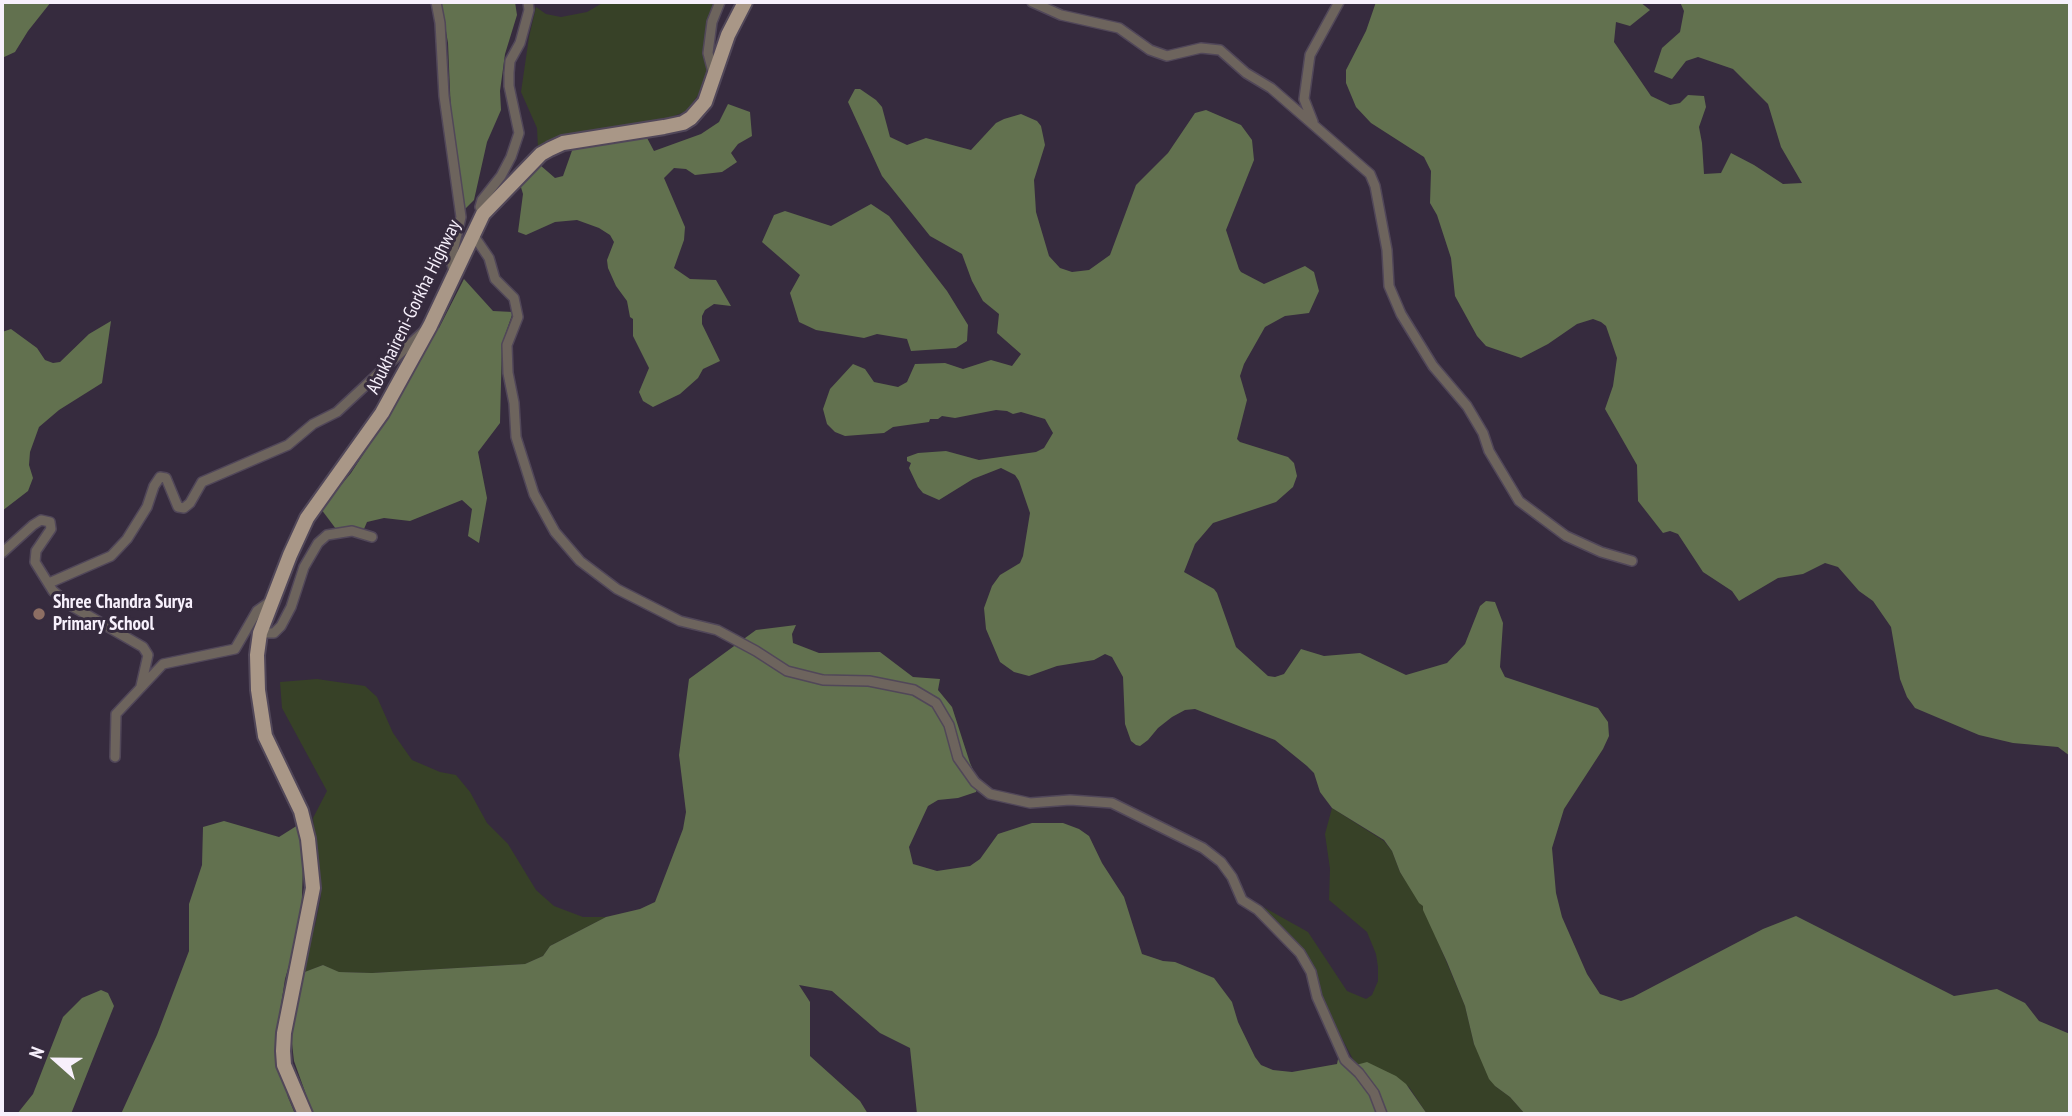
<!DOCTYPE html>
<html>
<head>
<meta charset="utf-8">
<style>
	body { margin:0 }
	#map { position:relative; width:2072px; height:1116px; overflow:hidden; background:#362b3e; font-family:"PT Sans Narrow",sans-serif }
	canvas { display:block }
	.frame { position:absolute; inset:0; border:4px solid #f7f0fc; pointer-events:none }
	.north { position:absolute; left:21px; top:1025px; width:70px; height:70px; -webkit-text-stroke:5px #362b3e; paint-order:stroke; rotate:291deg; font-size:19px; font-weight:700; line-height:28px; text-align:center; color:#f7f0fc }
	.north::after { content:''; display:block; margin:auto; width:24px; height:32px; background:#f7f0fc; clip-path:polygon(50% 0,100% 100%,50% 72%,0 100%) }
</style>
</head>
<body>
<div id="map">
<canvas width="2072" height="1116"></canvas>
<div class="frame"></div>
<div class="north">N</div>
</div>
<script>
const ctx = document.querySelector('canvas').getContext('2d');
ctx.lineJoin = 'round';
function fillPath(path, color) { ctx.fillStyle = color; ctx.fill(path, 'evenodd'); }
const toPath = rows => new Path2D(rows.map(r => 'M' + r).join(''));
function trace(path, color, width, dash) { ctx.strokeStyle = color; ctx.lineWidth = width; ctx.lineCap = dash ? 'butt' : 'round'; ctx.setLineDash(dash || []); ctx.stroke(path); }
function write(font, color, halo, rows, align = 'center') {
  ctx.font = font + ' "PT Sans Narrow",sans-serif'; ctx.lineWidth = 6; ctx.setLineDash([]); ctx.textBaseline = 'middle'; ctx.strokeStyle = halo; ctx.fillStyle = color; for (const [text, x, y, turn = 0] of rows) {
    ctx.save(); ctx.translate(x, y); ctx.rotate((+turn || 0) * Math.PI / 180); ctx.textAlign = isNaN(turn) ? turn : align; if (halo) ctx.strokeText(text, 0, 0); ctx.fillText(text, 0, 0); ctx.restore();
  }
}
fillPath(toPath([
	[604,2,640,4,715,2,707,19,707,73,698,95,687,111,666,119,545,142,538,148,537,128,521,92,529,37,536,7,546,14,561,17,587,12],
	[317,679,365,686,377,697,393,733,412,760,440,772,456,775,470,792,487,823,508,844,536,890,554,906,583,917,606,917,550,946,543,956,525,964,372,973,338,972,323,965,302,973,309,936,315,926,321,896,313,818,327,791,282,708,280,682],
	[1332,808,1384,841,1392,851,1400,872,1423,906,1465,1006,1474,1044,1495,1086,1510,1097,1525,1114,1427,1114,1409,1087,1356,1065,1327,1010,1311,967,1249,899,1308,932,1347,991,1366,999,1372,995,1378,981,1378,967,1376,954,1367,932,1329,900,1330,869,1325,834]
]), '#374127');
fillPath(toPath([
	[2,2,51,2,28,31,15,52,2,58],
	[441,2,515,2,517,15,505,54,500,91,501,110,487,142,474,200,464,210,452,138,448,43],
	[1376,2,1640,2,1650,10,1630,26,1616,22,1614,42,1651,96,1670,105,1680,103,1688,95,1704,96,1706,107,1699,127,1702,143,1704,174,1721,173,1731,153,1754,165,1783,184,1802,183,1781,147,1768,104,1733,69,1698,57,1686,61,1672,79,1654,72,1662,48,1680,32,1684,11,1680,2,2070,2,2070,756,2058,747,2013,743,1979,735,1915,708,1907,697,1900,679,1891,627,1873,601,1859,591,1838,567,1825,563,1803,574,1778,578,1739,601,1732,591,1703,572,1678,534,1670,531,1663,533,1638,501,1637,465,1605,409,1613,386,1617,358,1606,326,1601,322,1593,319,1577,324,1548,344,1521,358,1486,346,1477,336,1455,296,1451,258,1437,215,1430,203,1431,171,1424,157,1371,123,1356,107,1346,83,1346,70,1366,31],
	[855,89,860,89,876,100,882,107,890,137,907,145,926,138,971,150,996,123,1004,119,1021,114,1037,121,1041,126,1045,145,1034,180,1036,212,1049,256,1060,268,1072,272,1089,270,1110,255,1136,185,1168,153,1195,113,1206,110,1241,125,1252,140,1254,160,1226,230,1239,269,1241,272,1264,284,1305,266,1314,272,1319,291,1309,313,1285,316,1265,327,1244,364,1240,376,1247,400,1237,439,1240,442,1288,457,1294,463,1297,476,1293,487,1276,502,1213,523,1195,544,1184,572,1214,589,1217,593,1236,647,1268,676,1275,677,1284,674,1301,649,1324,656,1360,653,1406,675,1447,663,1465,644,1480,606,1486,601,1495,602,1503,623,1500,667,1505,677,1598,708,1608,722,1609,736,1603,749,1564,809,1552,848,1556,893,1562,917,1587,974,1600,994,1621,1001,1633,997,1763,929,1796,916,1954,996,1997,989,2025,1003,2039,1021,2070,1034,2070,1114,1525,1114,1510,1097,1495,1086,1489,1079,1474,1044,1465,1006,1447,962,1423,910,1423,906,1419,903,1400,872,1392,851,1384,840,1332,808,1320,792,1314,773,1307,766,1275,740,1195,709,1185,710,1172,717,1158,728,1148,740,1140,746,1136,745,1131,741,1125,724,1123,677,1112,657,1105,654,1094,660,1057,666,1029,676,1014,672,1000,662,986,629,984,608,992,586,1000,575,1020,563,1023,556,1030,513,1019,481,1015,475,1001,468,973,479,939,500,923,493,918,487,909,468,911,463,907,461,907,457,918,453,946,451,979,460,1036,452,1044,448,1053,433,1045,419,1021,412,1013,414,1007,411,996,410,955,418,942,416,938,419,930,419,929,422,893,427,884,433,845,436,835,432,827,424,823,409,830,389,853,364,865,369,874,382,898,387,907,382,915,364,945,363,963,369,991,360,1012,366,1021,354,997,333,999,314,983,301,972,281,962,254,930,236,882,176,848,102],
	[728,104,750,112,752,136,738,144,731,153,737,162,722,172,695,175,686,169,674,168,664,178,685,227,684,240,674,268,690,279,716,280,731,306,714,304,705,310,702,316,702,324,720,361,703,369,698,378,680,394,653,407,643,401,639,392,649,368,633,336,633,319,630,317,627,301,616,286,608,268,607,260,614,242,610,235,599,228,577,220,555,222,526,235,518,232,523,194,520,184,540,165,555,178,563,176,574,145,646,136,654,151,701,134,719,122],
	[871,204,889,216,947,291,968,325,967,341,956,348,911,351,907,339,877,334,864,338,816,330,799,322,790,293,800,275,762,242,774,215,785,211,831,226],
	[464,279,493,311,513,312,502,344,500,423,478,452,487,498,479,543,468,536,472,509,462,500,410,521,384,518,367,522,364,529,351,527,336,529,321,509,351,473,391,412,433,328,439,328],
	[111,321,102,383,59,410,39,427,30,452,29,465,33,478,28,491,2,511,2,332,11,329,37,348,45,360,53,363,60,362,89,334],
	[796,625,792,634,793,643,819,653,880,652,913,677,940,679,938,690,952,707,970,763,979,783,976,792,958,798,938,800,928,806,909,847,913,864,937,871,970,866,980,859,998,834,1032,823,1063,823,1079,829,1089,836,1102,863,1124,897,1142,954,1163,961,1175,962,1214,978,1232,1002,1238,1022,1255,1057,1261,1065,1273,1070,1292,1072,1337,1064,1338,1059,1356,1065,1367,1062,1396,1076,1406,1084,1427,1114,917,1114,910,1048,880,1033,832,991,799,985,810,1002,810,1056,860,1101,868,1114,313,1114,294,1061,290,1026,302,973,323,965,339,972,372,973,525,964,543,956,550,946,606,917,640,909,655,902,683,829,686,812,679,755,689,679,756,630],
	[224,821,279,837,298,825,303,865,301,925,285,979,275,1044,288,1097,295,1114,121,1114,157,1035,189,951,189,904,202,865,203,827],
	[101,990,108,993,114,1006,71,1114,17,1114,33,1094,63,1017,82,998]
]), '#62714f');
const street = toPath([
	[436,2,440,23,444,96,461,217,451,260,454,272],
	[1032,2,1061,15,1119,28,1150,50,1167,56,1201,48,1220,50,1246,73,1271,88,1370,174,1375,186,1387,250,1389,286,1401,314,1433,366,1467,406,1483,433,1489,451,1519,501,1566,536,1601,552,1632,561],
	[713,72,708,53,712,22,720,2],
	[1313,122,1304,99,1310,55,1339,2],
	[483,214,480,207,482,200,501,176,511,157,519,133,509,86,509,73,510,61,520,43,529,10,528,2],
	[472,233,489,258,495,279,514,298,518,317,507,345,508,373,514,403,516,437,534,494,555,532,580,561,617,589,680,621,717,630,756,651,787,671,823,680,869,681,914,690,936,703,949,725,958,758,975,782,990,794,1030,803,1070,800,1112,803,1203,848,1221,862,1232,877,1242,900,1258,910,1300,953,1311,972,1317,997,1345,1060,1359,1073,1374,1093,1382,1114],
	[2,553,33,525,41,520,50,522,51,529,36,551,35,562,53,591,70,605,143,647,148,655,141,686],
	[49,583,111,556,127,539,147,507,154,486,160,477,166,478,178,507,184,508,190,503,202,482,288,445,313,424,337,412,423,332],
	[260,633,274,633,281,626,291,607,304,567,318,543,327,535,352,531,372,537],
	[115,757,116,714,163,664,235,649,257,611,271,601]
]);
const primary = toPath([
	[305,1114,284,1065,283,1051,284,1033,313,888,308,839,301,811,265,736,258,690,257,655,260,633,290,555,307,518,382,413,430,326,483,214,541,154,550,149,563,143,664,127,683,123,691,118,705,102,728,35,745,2]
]);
trace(street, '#514759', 12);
trace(primary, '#514759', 18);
trace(street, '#6d645d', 9);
trace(primary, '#a99787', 14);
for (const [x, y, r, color] of [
	[39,614,7,"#8d6e63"]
]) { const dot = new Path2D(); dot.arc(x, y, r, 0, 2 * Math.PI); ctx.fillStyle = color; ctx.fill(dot); trace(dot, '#362b3e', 2.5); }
write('19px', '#f7f0fc', '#362b3e', [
	["Abukhaireni-Gorkha Highway",414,307,-64]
]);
write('bold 19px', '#f7f0fc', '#362b3e', [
	["Shree Chandra Surya",53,603],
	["Primary School",53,625]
], 'left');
</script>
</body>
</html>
